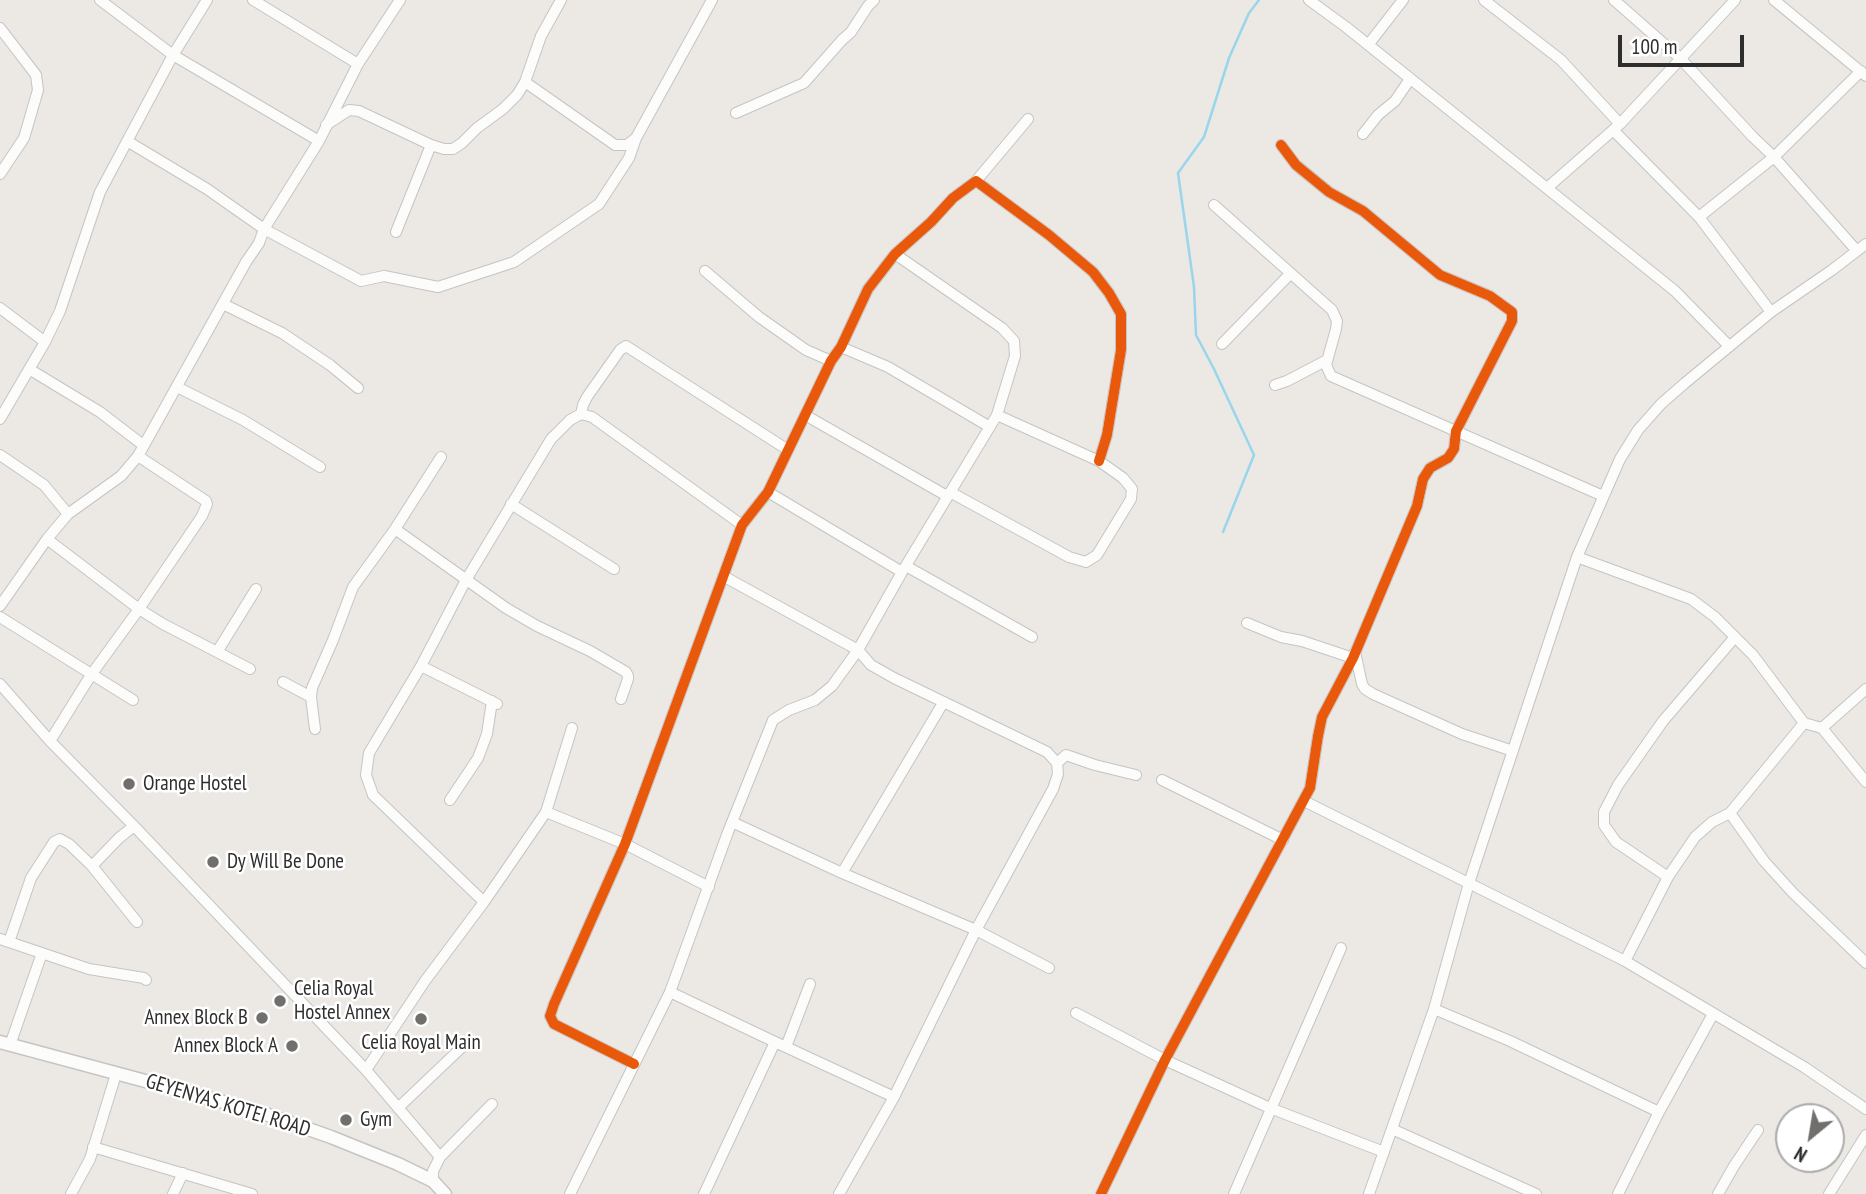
<!DOCTYPE html>
<html>
<head>
<meta charset="utf-8">
<style>
	body { margin:0 }
	#map { position:relative; width:1866px; height:1194px; overflow:hidden; background:#ece8e4; font-family:"PT Sans Narrow",sans-serif }
	canvas { display:block }
	.north { position:absolute; left:1775px; top:1103px; width:70px; height:70px; box-sizing:border-box; background:#fff; border:2px solid #ababab; border-radius:50%; rotate:210deg; font-size:19px; font-weight:700; line-height:28px; text-align:center; color:#2e2e2e }
	.north::after { content:''; display:block; margin:auto; width:24px; height:32px; background:#706f6e; clip-path:polygon(50% 0,100% 100%,50% 72%,0 100%) }
	.scale { position:absolute; left:1618px; top:35px; width:126px; height:32px; box-sizing:border-box; border:4px solid #2e2e2e; border-top:0; padding-left:9px; font-size:21px; line-height:24px; white-space:nowrap; color:#2e2e2e; -webkit-text-stroke:5px #fff; paint-order:stroke }
</style>
</head>
<body>
<div id="map">
<canvas width="1866" height="1194"></canvas>
<div class="north">N</div>
<div class="scale">100 m</div>
</div>
<script>
const ctx = document.querySelector('canvas').getContext('2d');
ctx.lineJoin = 'round';
const toPath = rows => new Path2D(rows.map(r => 'M' + r).join(''));
function trace(path, color, width, dash) { ctx.strokeStyle = color; ctx.lineWidth = width; ctx.lineCap = dash ? 'butt' : 'round'; ctx.setLineDash(dash || []); ctx.stroke(path); }
function write(font, color, halo, rows, align = 'center') {
  ctx.font = font + ' "PT Sans Narrow",sans-serif'; ctx.lineWidth = 5; ctx.setLineDash([]); ctx.textBaseline = 'middle'; ctx.strokeStyle = halo; ctx.fillStyle = color; for (const [text, x, y, turn = 0] of rows) {
    ctx.save(); ctx.translate(x, y); ctx.rotate((+turn || 0) * Math.PI / 180); ctx.textAlign = isNaN(turn) ? turn : align; if (halo) ctx.strokeText(text, 0, 0); ctx.fillText(text, 0, 0); ctx.restore();
  }
}
trace(toPath([
	[1223,532,1254,455,1214,369,1196,335,1194,287,1178,173,1204,137,1229,58,1249,13,1259,0]
]), '#99d6ec', 2.5);
const minor = toPath([
	[100,0,173,55,319,141],
	[253,0,358,64],
	[1309,0,1346,27,1675,291,1729,346],
	[1484,0,1561,60,1620,124],
	[1614,0,1680,58,1752,136,1774,157,1857,251],
	[1774,0,1866,76],
	[0,28,36,75,38,90,24,138,0,174],
	[1368,45,1403,0],
	[525,82,615,145,627,145,636,138,712,0],
	[736,113,804,83,842,40,851,32,868,6,874,0],
	[326,125,349,110,359,111,431,145,444,149,453,149,462,143,477,128,503,109,517,95,525,82,541,36,561,0],
	[1613,130,1699,217,1771,312],
	[1363,134,1378,115,1395,101,1410,79],
	[127,141,207,189,264,229,361,281,384,276,438,287,514,262,599,204,629,158,636,138],
	[976,181,1028,119],
	[1547,188,1620,124,1735,0],
	[1214,205,1332,310,1337,321,1336,329,1326,365,1331,376,1603,496],
	[1699,217,1774,157,1861,71],
	[396,232,431,145],
	[705,271,759,317,806,350,831,361],
	[223,304,282,333,330,365,358,388],
	[0,308,45,342],
	[1222,344,1290,274],
	[841,347,888,367,990,427],
	[29,369,100,412,143,445],
	[1275,385,1287,381,1327,360],
	[177,387,243,420,320,467],
	[581,414,583,405,587,397,620,350,626,346,788,450],
	[805,415,947,496],
	[0,419,45,342,60,311,100,192,173,55,207,0],
	[0,455,44,485,68,514],
	[768,492,902,572],
	[950,492,1069,557,1086,562,1097,555,1131,499,1132,489,1123,478,1099,461,997,415],
	[511,504,614,569],
	[395,529,506,608,537,626,590,651,626,672,628,676,628,679,621,699],
	[47,539,139,609,163,624,250,669],
	[1577,557,1691,599,1715,617,1753,655,1804,723,1822,728,1866,782],
	[906,566,1032,637],
	[723,576,858,650,871,665,894,678,1047,752,1057,763,1058,774,1053,789,976,930,894,1097,839,1194],
	[0,606,47,539,68,514,121,476,138,456,246,262,259,243,264,229,319,141,358,64,400,0],
	[0,617,133,700],
	[1247,623,1281,637,1302,641,1353,658],
	[217,652,256,589],
	[1355,652,1362,684,1365,689,1373,694,1462,734,1513,751],
	[421,666,497,704],
	[283,682,311,697],
	[0,684,50,741,134,826,366,1070,440,1157],
	[1822,728,1866,689],
	[315,729,311,697,312,688,333,640,353,587,395,529,441,457],
	[50,741,91,675,139,609,202,516,207,504,206,501,138,456],
	[1057,763,1066,755,1095,765,1136,775],
	[1162,780,1283,840],
	[450,800,478,758,487,734,492,701],
	[1304,801,1625,961,1804,1067,1866,1109],
	[546,812,625,844,709,887],
	[1730,813,1764,861,1793,893,1866,963],
	[732,822,842,873,976,930,1049,968],
	[92,866,119,838,134,826],
	[842,873,943,703],
	[1668,877,1616,842,1604,825,1604,812,1618,785,1663,721,1735,637],
	[484,902,373,795,366,775,369,753,421,666,466,580,551,439,570,420,581,414,592,417,742,525],
	[0,939,89,969,144,978,146,980],
	[9,942,31,878,54,842,60,839,69,844,92,866,137,922],
	[1625,961,1668,877,1695,837,1712,822,1730,813,1804,723],
	[670,992,775,1042,894,1097],
	[1434,1009,1510,1041,1659,1112],
	[1076,1013,1165,1060,1270,1108,1384,1152],
	[10,1045,42,953],
	[786,1047,810,984],
	[634,1064,554,1024,550,1016,554,1004,625,844,742,525,768,492,831,361,841,347,868,289,895,254,931,222,953,198,976,181,1049,235,1093,272,1109,293,1121,314,1121,350,1107,435,1099,461],
	[366,1070,425,981,484,902,546,812,572,728],
	[398,1108,461,1048],
	[1392,1129,1536,1194],
	[93,1147,252,1194],
	[433,1181,433,1171,440,1157,492,1104],
	[71,1194,90,1159,116,1074],
	[173,1194,183,1173],
	[570,1194,670,992,728,832,773,720,789,710,815,700,832,686,858,650,902,572,997,415,1015,356,1014,341,1002,328,895,254],
	[704,1194,775,1042],
	[1101,1194,1165,1060,1310,788,1318,736,1322,717,1353,658,1417,506,1423,479,1430,468,1448,458,1454,449,1456,431,1512,321,1512,312,1490,296,1440,275,1363,211,1329,192,1296,165,1281,145],
	[1234,1194,1341,948],
	[1369,1194,1434,1009,1469,883,1577,557,1620,459,1638,430,1661,404,1685,383,1771,312,1832,270,1866,244],
	[1618,1194,1659,1112,1713,1014],
	[1718,1194,1734,1166,1758,1130],
	[1829,1194,1866,1135]
]);
const tertiary = toPath([
	[0,1042,257,1111,331,1137,398,1164,433,1181,445,1194]
]);
trace(minor, '#c5c4c5', 12);
trace(tertiary, '#c5c4c5', 15);
trace(minor, '#fcfcfb', 10);
trace(tertiary, '#fcfcfb', 12);
trace(toPath([
	[634,1064,554,1024,550,1016,554,1004,625,844,742,525,768,492,831,361,841,347,868,289,895,254,931,222,953,198,976,181,1049,235,1093,272,1109,293,1121,314,1121,350,1107,435,1099,461],
	[1101,1194,1165,1060,1310,788,1318,736,1322,717,1353,658,1417,506,1423,479,1430,468,1448,458,1454,449,1456,431,1512,321,1512,312,1490,296,1440,275,1363,211,1329,192,1296,165,1281,145]
]), '#e8590c', 10);
for (const [x, y, r, color] of [
	[129,784,7,"#706f6e"],
	[213,862,7,"#706f6e"],
	[280,1001,7,"#706f6e"],
	[262,1018,7,"#706f6e"],
	[421,1019,7,"#706f6e"],
	[292,1046,7,"#706f6e"],
	[346,1120,7,"#706f6e"]
]) { const dot = new Path2D(); dot.arc(x, y, r, 0, 2 * Math.PI); ctx.fillStyle = color; ctx.fill(dot); trace(dot, '#fff', 2.5); }
write('21px', '#2e2e2e', '#fff', [
	["Orange Hostel",143,784],
	["Dy Will Be Done",227,862],
	["Celia Royal",294,989],
	["Hostel Annex",294,1013],
	["Annex Block B",248,1018,"right"],
	["Celia Royal Main",421,1043,"center"],
	["Annex Block A",278,1046,"right"],
	["Gym",360,1120]
], 'left');
write('21px', '#2e2e2e', '#fff', [
	["GEYENYAS KOTEI ROAD",228,1106,17]
]);
</script>
</body>
</html>
